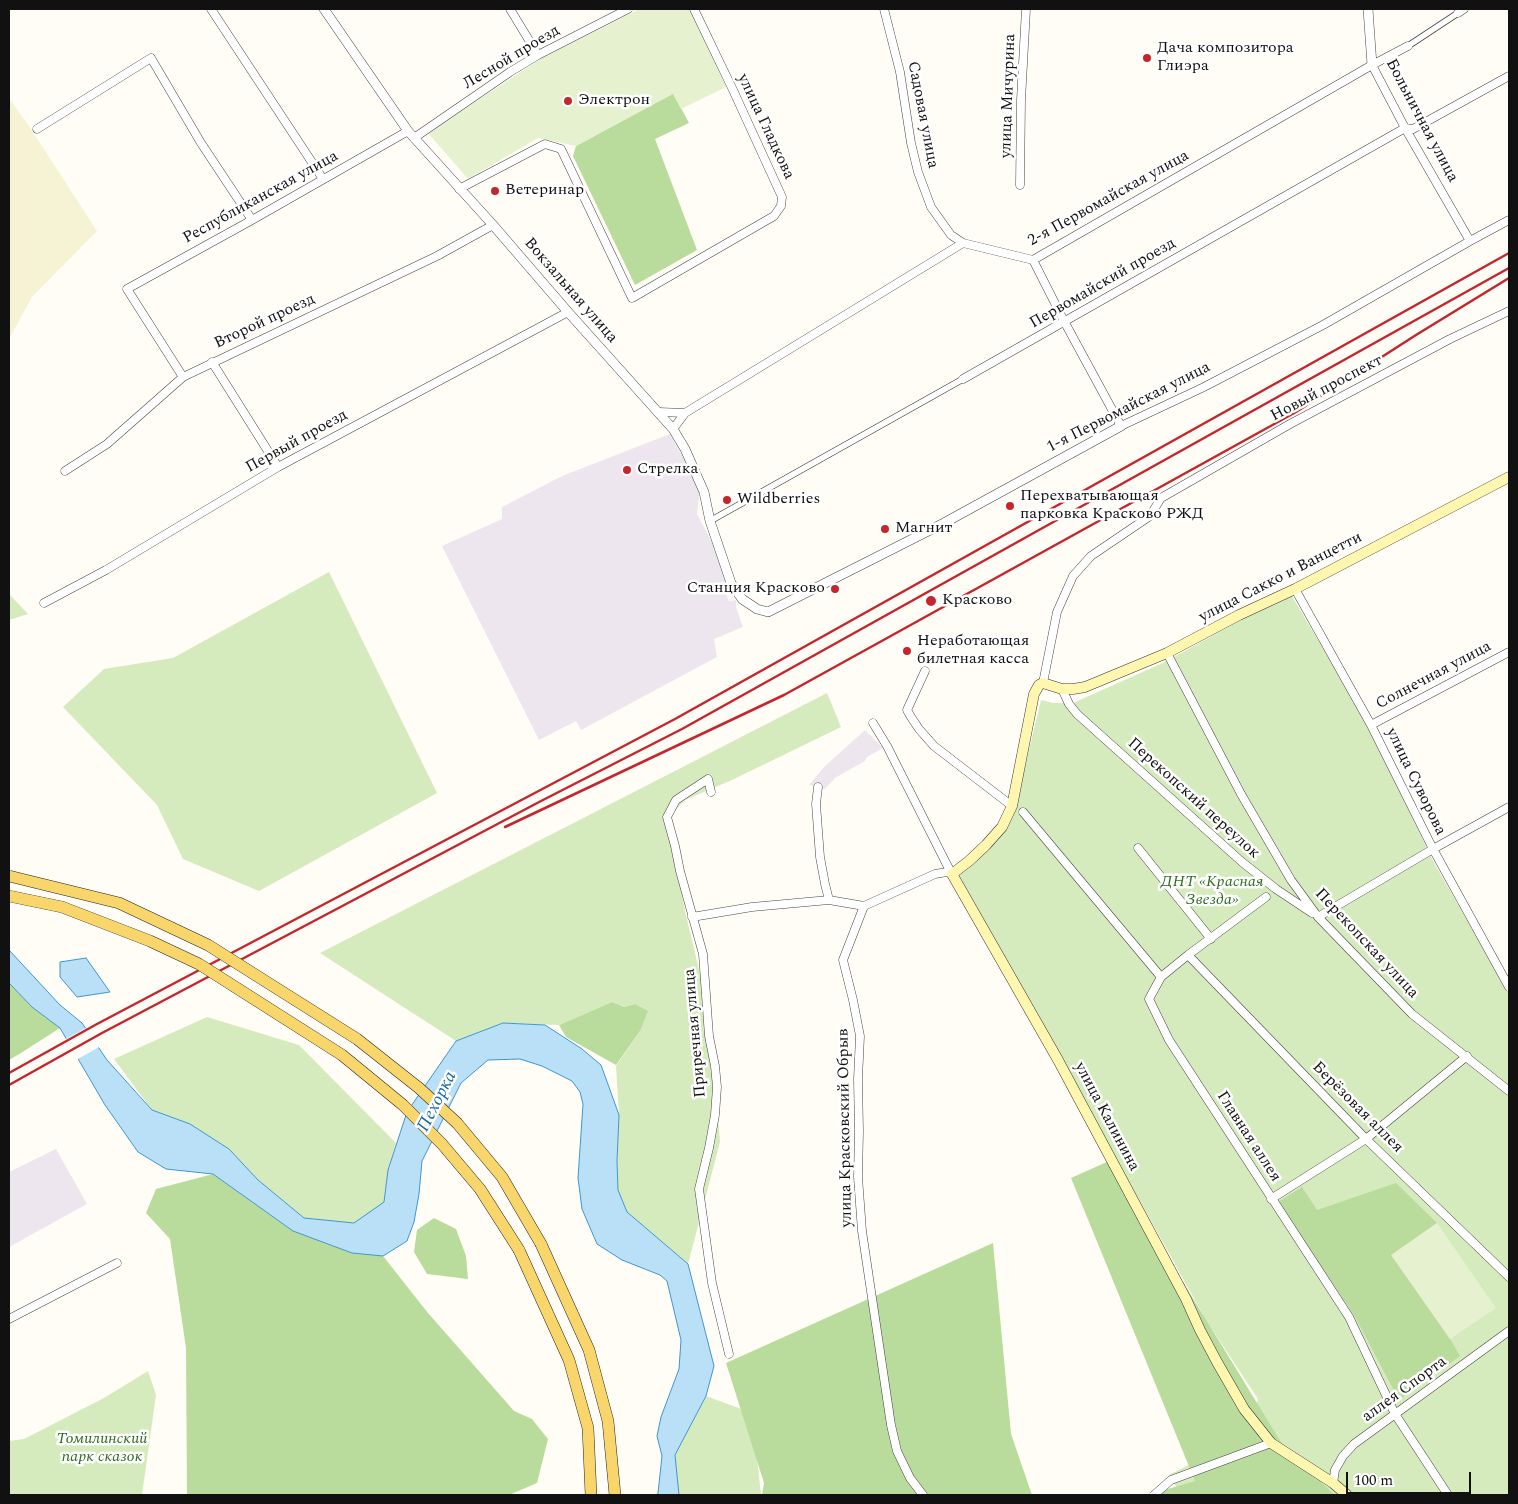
<!DOCTYPE html>
<html>
<head>
<meta charset="utf-8">
<style>
	body { margin:0 }
	#map { position:relative; width:1518px; height:1504px; overflow:hidden; background:#fffdf5; font-family:Spectral,serif }
	canvas { display:block }
	.frame { position:absolute; inset:0; border:10px solid #111; pointer-events:none }
	.scale { position:absolute; left:1346px; top:1472px; width:125px; height:22px; box-sizing:border-box; border:2px solid #111; border-top:0; padding-left:6px; font-size:15px; line-height:18px; white-space:nowrap; color:#111; -webkit-text-stroke:4px #fff; paint-order:stroke }
</style>
</head>
<body>
<div id="map">
<canvas width="1518" height="1504"></canvas>
<div class="frame"></div>
<div class="scale">100 m</div>
</div>
<script>
const ctx = document.querySelector('canvas').getContext('2d');
ctx.lineJoin = 'round';
function fillPath(path, color) { ctx.fillStyle = color; ctx.fill(path, 'evenodd'); }
const toPath = rows => new Path2D(rows.map(r => 'M' + r).join(''));
function trace(path, color, width, dash) { ctx.strokeStyle = color; ctx.lineWidth = width; ctx.lineCap = dash ? 'butt' : 'round'; ctx.setLineDash(dash || []); ctx.stroke(path); }
function write(font, color, halo, rows, align = 'center') {
  ctx.font = font + ' Spectral,serif'; ctx.lineWidth = 5; ctx.setLineDash([]); ctx.textBaseline = 'middle'; ctx.strokeStyle = halo; ctx.fillStyle = color; for (const [text, x, y, turn = 0] of rows) {
    ctx.save(); ctx.translate(x, y); ctx.rotate((+turn || 0) * Math.PI / 180); ctx.textAlign = isNaN(turn) ? turn : align; if (halo) ctx.strokeText(text, 0, 0); ctx.fillText(text, 0, 0); ctx.restore();
  }
}
fillPath(toPath([
	[670,434,700,488,697,514,717,552,731,591,726,594,729,601,736,600,736,607,743,627,714,639,717,657,581,730,576,721,539,740,442,546,502,519,502,507,562,476],
	[865,730,883,748,867,757,865,761,835,778,825,789,809,785,824,767],
	[56,1149,87,1204,9,1247,9,1172]
]), '#eee6ef');
fillPath(toPath([
	[9,98,31,129,97,231,32,297,9,339]
]), '#f6f3d4');
fillPath(toPath([
	[329,572,437,793,259,891,183,859,157,805,63,707,104,669,173,658],
	[9,594,28,614,9,620],
	[1292,596,1369,727,1433,861,1509,994,1509,1495,1182,1495,1169,1475,1249,1434,1258,1399,1206,1320,959,875,974,864,1006,830,1014,813,1041,700,1053,703,1073,703,1165,662,1241,620],
	[827,693,841,727,732,780,685,800,667,819,685,911,710,1016,720,1142,688,1264,627,1212,618,1190,617,1161,619,1115,616,1066,640,1031,635,1004,624,1007,612,1002,559,1025,503,1023,456,1041,320,953],
	[207,1017,299,1045,396,1143,388,1170,383,1208,354,1223,304,1218,258,1180,229,1149,190,1124,152,1110,114,1059],
	[148,1371,156,1395,142,1495,9,1495,9,1441,24,1439,104,1398],
	[706,1396,752,1413,761,1495,679,1495,675,1455]
]), '#d5ebbd');
fillPath(toPath([
	[673,93,689,123,655,139,697,250,635,285,573,156,576,146],
	[9,983,32,1007,60,1028,21,1053,9,1060],
	[612,1002,624,1007,635,1004,648,1011,640,1031,616,1065,566,1037,559,1025],
	[1109,1161,1287,1452,1335,1495,1147,1495,1195,1481,1071,1178],
	[213,1174,293,1231,352,1253,383,1256,428,1313,514,1411,532,1419,548,1439,537,1483,509,1495,187,1495,186,1348,170,1239,146,1213,156,1189],
	[1396,1183,1437,1223,1392,1255,1450,1339,1460,1356,1399,1400,1354,1315,1278,1202,1302,1187,1317,1210],
	[434,1218,456,1229,466,1256,468,1279,427,1274,414,1252,417,1230],
	[993,1243,1011,1434,1032,1495,762,1495,764,1483,726,1363]
]), '#b9dc9c');
fillPath(toPath([
	[639,9,690,9,726,87,681,109,673,94,576,146,538,138,468,179,428,133,542,58],
	[1437,1223,1496,1308,1450,1339,1391,1255]
]), '#e6f2cf');
const water = toPath([
	[9,950,60,1005,82,1023,107,1060,152,1110,190,1124,229,1149,258,1180,304,1218,354,1223,384,1202,388,1170,407,1112,456,1041,503,1023,545,1025,582,1049,601,1065,619,1115,617,1161,618,1190,627,1212,688,1264,714,1366,706,1396,675,1455,679,1495,657,1495,658,1493,662,1456,657,1436,661,1417,679,1369,681,1340,667,1281,660,1275,622,1260,597,1244,582,1209,578,1178,583,1104,580,1092,572,1081,542,1066,520,1059,488,1060,461,1083,422,1161,419,1194,414,1222,407,1241,383,1256,352,1253,293,1231,213,1174,166,1169,138,1152,105,1105,60,1028,32,1007,9,983,9,950],
	[86,958,110,992,77,997,60,977,60,962,86,958]
]);
fillPath(water, '#b9e0f7');
trace(water, '#3f96cf', 1);
fillPath(toPath([
	[88,1027,101,1046,76,1060,64,1040]
]), '#fffdf5');
const pedestrian = toPath([
	[1408,46,1458,13],
	[710,521,963,379]
]);
const minor = toPath([
	[211,9,323,179],
	[510,9,538,55],
	[884,9,900,72,911,143,918,172,931,207,951,235,963,243,1033,260,1372,65,1408,46],
	[1458,13,1464,9],
	[1372,65,1405,128,1470,241],
	[37,129,151,58,201,143,252,220],
	[414,138,510,72,538,55,628,9],
	[1020,185,1021,100,1026,9],
	[459,189,545,144,561,149,632,298,774,216,781,206,782,197,733,90,694,9],
	[1033,260,1064,321,1121,426,1204,387,1323,325,1470,241,1509,220],
	[212,362,278,467],
	[183,377,127,289,252,220,408,131],
	[963,379,1405,128,1413,129,1509,76],
	[659,412,685,413],
	[673,429,685,413,963,243],
	[65,471,107,444,183,377,437,256,493,225],
	[1295,589,1371,725,1433,849,1509,987],
	[44,603,106,570,278,467,568,312],
	[1167,653,1241,794,1291,880,1318,917,1412,1014,1509,1091],
	[925,671,907,710,911,717,919,729,934,746,1012,806],
	[1043,683,1057,612,1073,576,1091,556,1150,516,1161,498,1290,424,1450,339,1509,311],
	[1062,689,1069,704,1077,714,1242,862,1276,889,1312,913],
	[873,723,887,746,946,863,952,874],
	[1371,725,1509,652],
	[818,787,816,804,820,857,825,884,829,900],
	[711,792,708,779,676,800,667,817,675,846,680,871,703,954,709,1036,715,1066,717,1087,715,1115,709,1148,699,1189,712,1283,729,1354],
	[1023,812,1161,977,1149,999,1169,1040,1349,1317,1395,1414,1448,1495],
	[1138,848,1211,939],
	[864,906,843,960,853,1000,860,1036,858,1079,859,1131,858,1177,862,1231,891,1425,897,1451,910,1478,923,1495],
	[692,917,752,907,829,900,864,906,935,874,947,872,952,874],
	[1318,917,1433,849,1509,807],
	[1188,955,1366,1139,1509,1277],
	[1161,977,1188,955,1266,897],
	[1271,1199,1366,1139,1467,1056],
	[9,1319,117,1263],
	[1333,1483,1335,1470,1343,1456,1354,1444,1509,1331],
	[1154,1495,1171,1480,1271,1443]
]);
const tertiary = toPath([
	[324,9,408,131,493,225,568,312,673,429,685,449,704,492,710,521,731,583,742,599,757,609,768,612,944,523,1121,426],
	[1368,9,1372,65]
]);
const secondary = toPath([
	[1347,1495,1333,1483,1271,1443,1244,1409,1217,1362,1200,1330,1186,1299,1058,1060,952,874,969,861,986,845,1002,827,1012,806,1034,694,1039,685,1043,683,1062,689,1073,689,1085,687,1167,653,1239,615,1295,589,1509,477]
]);
const primary = toPath([
	[541,1244,589,1350,608,1421,615,1495],
	[519,1250,569,1360,588,1428,591,1495]
]);
trace(pedestrian, '#444', 7);
trace(minor, '#444', 9);
trace(tertiary, '#444', 10);
trace(secondary, '#333', 11);
trace(primary, '#222', 12);
trace(pedestrian, '#fff', 5.5);
trace(minor, '#fff', 8);
trace(tertiary, '#fff', 9);
trace(secondary, '#fff6b0', 10);
trace(primary, '#f9d66b', 11);
trace(toPath([
	[505,827,784,695,1296,412,1416,335,1509,278],
	[9,1073,97,1024,675,719,1509,253],
	[9,1085,102,1033,541,801,682,729,1509,268]
]), '#c4262e', 2.5);
const primaryBridge = toPath([
	[9,876,119,903,208,945,357,1039,419,1088,457,1123,502,1177,541,1244],
	[9,896,62,907,150,941,199,964,342,1055,403,1105,442,1144,480,1189,519,1250]
]);
trace(primaryBridge, '#222', 12, []);
trace(primaryBridge, '#f9d66b', 11);
for (const [x, y, r, color] of [
	[1147,58,5,"#c4262e"],
	[568,101,5,"#c4262e"],
	[495,191,5,"#c4262e"],
	[627,470,5,"#c4262e"],
	[727,500,5,"#c4262e"],
	[1010,506,5,"#c4262e"],
	[885,529,5,"#c4262e"],
	[835,589,5,"#c4262e"],
	[931,601,6,"#c4262e"],
	[907,651,5,"#c4262e"]
]) { const dot = new Path2D(); dot.arc(x, y, r, 0, 2 * Math.PI); ctx.fillStyle = color; ctx.fill(dot); trace(dot, '#fff', 2); }
write('16px', '#111', '#fff', [
	["Дача композитора",1157,49],
	["Глиэра",1157,67],
	["Электрон",578,101],
	["Ветеринар",505,191],
	["Стрелка",637,470],
	["Перехватывающая",1020,497],
	["парковка Красково РЖД",1020,515],
	["Wildberries",737,500],
	["Магнит",895,529],
	["Станция Красково",825,589,"right"],
	["Красково",942,601],
	["Неработающая",917,642],
	["билетная касса",917,660]
], 'left');
write('16px', '#111', '#fff', [
	["Лесной проезд",512,58,-31],
	["улица Мичурина",1009,96,-88],
	["Садовая улица",922,115,79],
	["Больничная улица",1421,121,62],
	["улица Гладкова",765,127,65],
	["Республиканская улица",261,198,-29],
	["2-я Первомайская улица",1109,199,-29],
	["Первомайский проезд",1103,284,-30],
	["Вокзальная улица",570,291,49],
	["Второй проезд",265,322,-25],
	["Новый проспект",1327,389,-28],
	["1-я Первомайская улица",1129,408,-27],
	["Первый проезд",297,442,-29],
	["улица Сакко и Ванцетти",1281,578,-27],
	["Солнечная улица",1434,676,-28],
	["улица Суворова",1415,782,64],
	["Перекопский переулок",1193,799,42],
	["Перекопская улица",1366,944,47],
	["Приречная улица",696,1033,-95],
	["Берёзовая аллея",1357,1108,45],
	["улица Калинина",1106,1117,62],
	["улица Красковский Обрыв",846,1128,-91],
	["Главная аллея",1248,1137,57],
	["аллея Спорта",1405,1390,-36]
]);
write('italic 16px', '#2f6b1f', '#fff', [
	["ДНТ «Красная",1212,883],
	["Звезда»",1212,901],
	["Томилинский",102,1440],
	["парк сказок",102,1458]
]);
write('italic 18px', '#1768a6', '#fff', [
	["Пехорка",438,1102,-63]
]);
</script>
</body>
</html>
